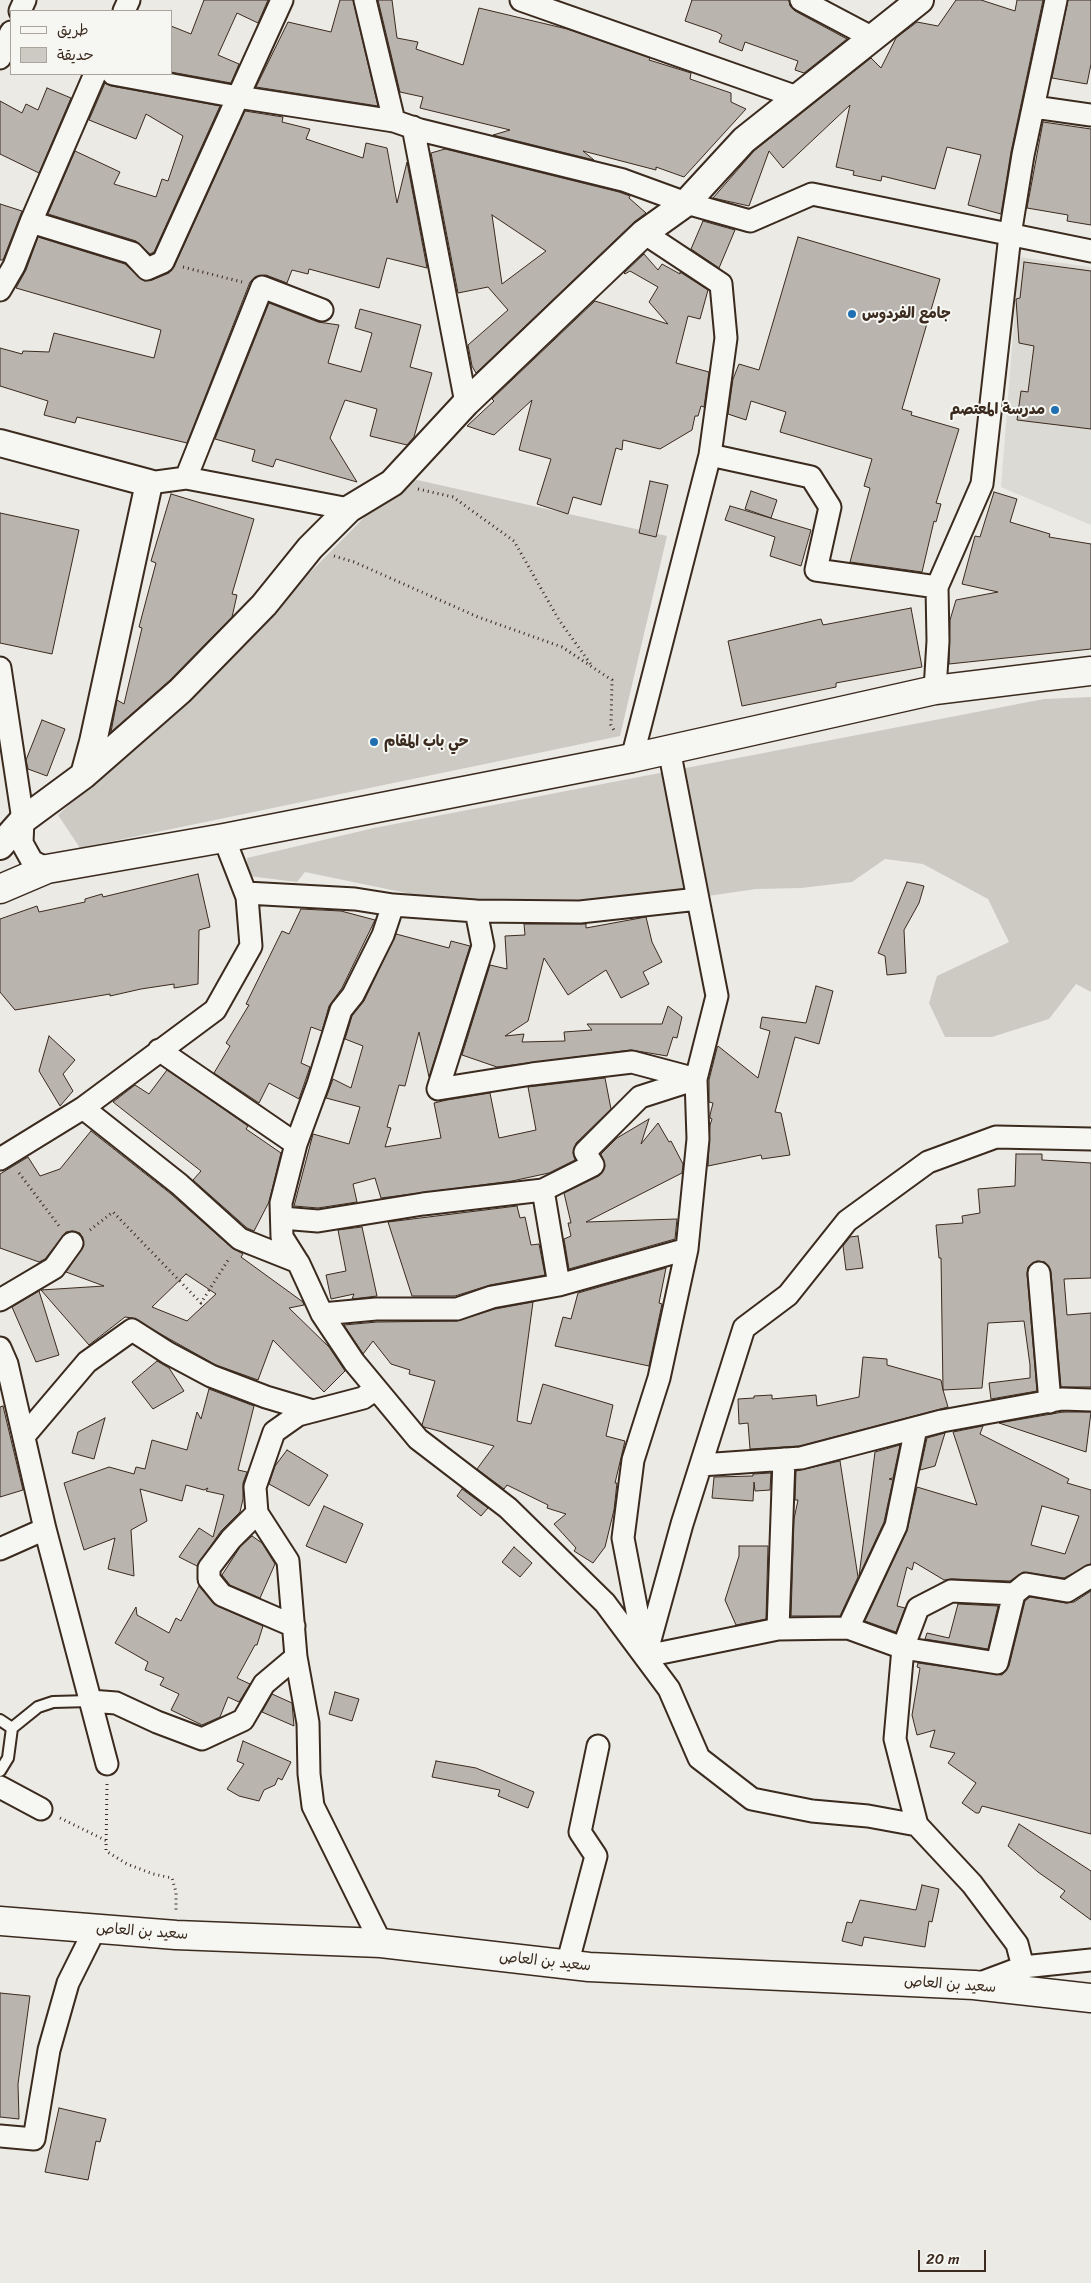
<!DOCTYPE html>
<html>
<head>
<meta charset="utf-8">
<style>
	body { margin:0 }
	#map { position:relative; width:1091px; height:2283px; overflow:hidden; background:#ebeae5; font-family:Sriracha,"Playpen Sans Arabic",sans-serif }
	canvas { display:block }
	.legend { position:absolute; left:10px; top:10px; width:162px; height:65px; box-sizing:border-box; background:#f6f6f2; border:1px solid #aba49d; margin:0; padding:6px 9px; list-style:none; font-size:15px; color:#3b2a1e }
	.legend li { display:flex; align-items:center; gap:10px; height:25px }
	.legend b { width:25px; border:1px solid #aba49d }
	.scale { position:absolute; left:918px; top:2250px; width:68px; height:22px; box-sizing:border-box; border:2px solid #3b2a1e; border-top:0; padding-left:6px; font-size:15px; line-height:18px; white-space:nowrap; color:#3b2a1e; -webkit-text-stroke:4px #f6f6f2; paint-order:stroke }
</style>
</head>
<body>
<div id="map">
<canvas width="1091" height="2283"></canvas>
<ul class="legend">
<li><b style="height:6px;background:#f6f6f2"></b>طريق</li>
<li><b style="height:14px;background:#cdcac4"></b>حديقة</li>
</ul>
<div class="scale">20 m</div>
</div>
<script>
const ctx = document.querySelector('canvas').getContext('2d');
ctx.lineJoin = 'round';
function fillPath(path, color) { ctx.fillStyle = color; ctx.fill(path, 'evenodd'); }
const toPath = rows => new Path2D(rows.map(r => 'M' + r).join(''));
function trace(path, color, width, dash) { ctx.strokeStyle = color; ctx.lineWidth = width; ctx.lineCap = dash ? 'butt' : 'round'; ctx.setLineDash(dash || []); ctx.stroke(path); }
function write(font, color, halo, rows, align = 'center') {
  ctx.font = font + ' Sriracha,"Playpen Sans Arabic",sans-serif'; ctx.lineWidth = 4; ctx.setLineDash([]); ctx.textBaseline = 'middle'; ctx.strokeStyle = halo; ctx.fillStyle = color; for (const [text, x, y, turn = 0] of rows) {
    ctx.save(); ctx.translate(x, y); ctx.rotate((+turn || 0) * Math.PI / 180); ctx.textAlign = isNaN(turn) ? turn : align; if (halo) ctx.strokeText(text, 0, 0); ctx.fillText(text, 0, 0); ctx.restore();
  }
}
fillPath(toPath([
	[1019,257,1091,267,1091,525,1001,487]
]), '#dcdad4');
fillPath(toPath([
	[404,477,667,536,620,736,80,848,58,815,199,685],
	[1091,697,1091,992,1076,984,1049,1019,992,1037,945,1037,929,1003,937,976,1009,942,988,899,923,864,885,859,852,882,801,888,756,889,708,896,578,906,454,903,305,872,297,882,248,876,247,858,374,828,1044,699]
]), '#cdcac4');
const building = toPath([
	[204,0,268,0,258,23,237,13,218,55,239,64,231,83,171,72,171,26,191,34,204,0],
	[340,0,353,0,378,106,256,87,288,22,331,32,340,0],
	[378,0,392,0,397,38,418,42,416,49,463,65,479,8,567,29,650,58,649,60,691,73,690,79,731,93,731,102,746,109,684,177,656,167,656,170,583,151,594,160,493,135,510,130,420,108,423,97,400,92,378,0],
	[692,0,789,0,790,6,795,11,847,39,804,73,795,70,798,61,745,42,742,51,719,42,722,35,717,32,685,21,692,0],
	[956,0,981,0,1015,11,1017,0,1043,0,1011,152,1001,214,968,205,981,155,947,147,935,189,882,176,881,181,853,175,854,171,836,167,850,105,783,168,769,151,749,206,713,198,754,151,871,58,881,68,896,38,917,22,938,26,956,0],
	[1068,0,1091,0,1091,64,1087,84,1052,78,1068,0],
	[105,83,111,86,220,106,154,252,150,254,136,241,48,214,75,151,120,172,114,184,156,197,162,179,168,181,183,136,146,114,136,139,89,120,105,83],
	[47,88,71,98,39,173,0,154,0,101,22,113,26,104,38,110,47,88],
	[245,111,283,117,282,122,310,129,306,139,363,158,366,143,387,148,397,203,407,162,427,268,387,258,379,288,309,269,308,274,292,270,287,283,266,275,255,277,250,282,187,443,77,417,75,423,44,415,48,401,0,386,0,348,22,354,23,351,49,352,54,333,154,358,161,330,16,288,26,270,38,237,125,264,144,281,152,280,169,273,174,267,245,111],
	[1043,122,1091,129,1091,225,1067,221,1068,215,1027,208,1043,122],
	[445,149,619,192,630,196,629,198,646,213,634,222,476,373,472,366,468,345,508,310,488,287,458,293,431,153,445,149],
	[492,215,546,251,502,284,492,215],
	[0,204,22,211,3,260,0,260,0,204],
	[703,221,735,230,719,268,691,249,703,221],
	[798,237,940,279,902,409,912,412,911,415,959,429,936,503,941,504,936,522,934,521,922,572,850,562,870,488,864,486,872,459,780,432,786,412,751,401,746,420,728,414,733,379,739,364,759,370,798,237],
	[644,254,658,270,662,264,680,274,680,272,708,290,700,319,688,316,676,363,709,372,704,407,701,406,698,416,695,416,692,430,660,449,623,440,622,450,616,448,601,505,573,497,568,514,537,504,551,459,519,450,532,400,494,435,467,426,494,401,492,399,595,301,668,324,649,302,658,287,630,271,625,274,624,273,644,254],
	[1024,262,1091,271,1091,429,1017,420,1021,391,1028,392,1034,346,1019,343,1016,299,1020,298,1024,262],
	[269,303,318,322,339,325,328,363,361,372,372,333,355,328,360,309,421,325,410,367,432,373,414,437,407,445,370,436,377,409,345,400,330,438,357,482,276,459,273,467,252,461,255,450,215,439,269,303],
	[650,481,668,485,656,537,639,533,650,481],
	[751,491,777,500,771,518,745,509,751,491],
	[994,492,1017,499,1010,522,1050,534,1049,537,1091,544,1091,649,949,664,950,620,956,600,998,592,962,584,975,536,980,537,994,492],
	[171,494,254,519,232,594,237,595,232,617,170,680,111,732,117,700,124,704,142,628,139,627,156,563,151,561,171,494],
	[730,506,811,530,801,566,770,556,775,537,725,520,730,506],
	[0,513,79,530,52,654,0,643,0,513],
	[911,608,922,667,836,683,836,687,742,706,728,641,821,619,823,625,911,608],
	[42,720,65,729,47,776,28,769,26,760,42,720],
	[198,874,210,927,199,930,198,984,174,988,174,984,141,989,110,996,110,994,15,1010,0,992,0,919,37,906,39,912,85,902,85,899,102,894,103,897,198,874],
	[907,882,924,886,919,903,904,930,906,973,887,975,885,956,878,953,907,882],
	[301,909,341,911,375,920,342,988,329,1006,322,1031,311,1027,301,1063,310,1067,299,1099,269,1083,259,1103,214,1073,230,1046,226,1043,249,1005,246,1004,282,931,289,934,301,909],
	[646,917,652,942,662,962,643,972,649,984,621,998,606,970,568,995,544,958,528,1021,505,1036,524,1034,522,1042,565,1041,564,1032,592,1030,587,1024,662,1024,668,1006,682,1017,677,1038,673,1037,667,1056,631,1050,497,1067,462,1055,490,965,507,969,505,936,525,935,524,924,586,924,586,928,646,917],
	[396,934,449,948,451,941,470,946,429,1077,419,1032,405,1086,399,1085,387,1127,391,1128,385,1147,441,1138,434,1103,447,1100,490,1093,499,1138,536,1130,528,1087,605,1078,611,1109,576,1143,573,1153,575,1160,549,1173,512,1181,381,1198,375,1178,353,1184,357,1202,318,1208,294,1206,313,1134,349,1144,360,1107,326,1098,333,1079,351,1088,363,1046,345,1039,352,1016,364,1001,396,934],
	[816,986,833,991,819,1044,795,1037,775,1112,781,1113,790,1155,762,1159,761,1155,708,1166,710,1125,712,1119,710,1118,710,1115,713,1103,709,1102,709,1080,717,1048,718,1046,758,1078,770,1031,760,1028,762,1017,806,1023,816,986],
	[49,1036,75,1060,63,1074,73,1091,60,1106,39,1071,49,1036],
	[167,1070,248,1126,246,1129,281,1153,269,1202,254,1231,247,1228,193,1180,201,1171,113,1102,135,1085,149,1094,167,1070],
	[649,1119,641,1144,658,1123,669,1142,671,1141,683,1164,682,1173,586,1222,677,1219,675,1239,569,1269,564,1239,571,1236,568,1223,571,1223,564,1193,599,1176,605,1166,601,1154,617,1138,649,1119],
	[91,1131,171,1194,232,1248,243,1254,241,1257,303,1302,304,1305,289,1308,329,1347,345,1371,324,1392,273,1340,258,1380,216,1365,132,1318,125,1317,89,1345,41,1290,104,1286,66,1272,84,1245,80,1233,73,1231,66,1232,45,1259,39,1262,0,1248,0,1174,28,1157,40,1176,60,1169,91,1131],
	[186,1274,216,1294,187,1321,152,1307,186,1274],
	[1016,1154,1042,1154,1042,1160,1091,1163,1091,1278,1064,1279,1067,1315,1091,1313,1091,1387,1061,1387,1051,1272,1045,1262,1037,1261,1028,1267,1027,1274,1037,1391,991,1399,989,1383,1030,1378,1030,1365,1024,1321,988,1323,982,1388,943,1390,948,1407,799,1446,750,1449,748,1423,739,1424,738,1399,754,1398,754,1396,772,1395,772,1399,816,1395,817,1406,859,1397,863,1357,887,1359,887,1365,941,1380,943,1390,941,1258,939,1258,936,1225,963,1223,962,1216,980,1213,978,1189,1015,1186,1016,1154],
	[517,1206,520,1218,525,1217,531,1245,539,1244,545,1275,490,1285,455,1296,412,1296,388,1222,517,1206],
	[362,1227,377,1296,352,1299,354,1294,331,1299,326,1275,346,1271,338,1230,362,1227],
	[858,1236,863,1268,846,1270,843,1246,850,1237,858,1236],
	[666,1268,659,1303,662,1304,649,1366,555,1346,563,1317,571,1319,578,1293,666,1268],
	[39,1291,59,1355,36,1362,12,1307,39,1291],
	[533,1302,517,1421,531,1424,543,1384,613,1405,606,1436,625,1441,615,1483,617,1483,614,1510,605,1547,593,1563,574,1551,576,1548,554,1524,566,1514,547,1508,548,1505,507,1485,504,1489,477,1469,494,1446,424,1427,422,1425,435,1381,409,1374,410,1370,391,1364,373,1341,363,1354,344,1325,377,1322,457,1321,495,1309,533,1302],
	[157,1361,169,1368,184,1391,153,1409,132,1382,157,1361],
	[209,1389,254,1406,238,1470,247,1472,243,1483,243,1499,240,1512,221,1531,197,1566,179,1557,199,1528,213,1537,224,1495,206,1491,208,1488,204,1490,186,1485,182,1501,140,1489,147,1521,131,1530,134,1576,108,1569,115,1538,84,1550,64,1483,109,1467,134,1474,136,1467,145,1469,152,1440,187,1450,197,1412,201,1419,209,1389],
	[3,1406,23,1490,0,1497,0,1407,3,1406],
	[1063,1412,1091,1412,1086,1452,999,1423,1063,1412],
	[105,1418,94,1459,72,1453,78,1432,105,1418],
	[983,1426,980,1434,1069,1479,1067,1483,1091,1490,1091,1564,1064,1578,1023,1572,1010,1581,952,1579,944,1580,914,1562,912,1570,907,1567,897,1606,905,1608,896,1632,865,1621,907,1531,917,1487,977,1505,953,1432,983,1426],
	[1042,1506,1079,1516,1065,1554,1031,1545,1042,1506],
	[945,1433,935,1466,920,1470,927,1438,945,1433],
	[900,1445,893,1478,889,1479,893,1480,884,1522,859,1576,875,1452,900,1445],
	[287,1450,328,1475,309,1506,269,1484,275,1466,287,1450],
	[840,1461,858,1577,840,1616,791,1616,794,1519,798,1500,795,1500,796,1471,840,1461],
	[771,1473,770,1490,755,1491,754,1482,753,1501,712,1498,714,1477,753,1476,753,1474,771,1473],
	[462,1489,488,1508,481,1516,457,1496,462,1489],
	[324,1506,363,1524,346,1563,306,1546,324,1506],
	[252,1536,262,1543,275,1564,260,1598,230,1585,222,1575,240,1547,252,1536],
	[739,1546,768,1546,766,1619,736,1625,725,1600,739,1556,739,1546],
	[514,1547,532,1563,520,1577,502,1562,514,1547],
	[199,1586,217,1606,263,1626,257,1645,255,1645,237,1678,250,1684,239,1702,228,1697,220,1717,202,1725,171,1710,179,1694,160,1685,164,1678,145,1670,148,1662,115,1643,136,1607,137,1615,169,1633,176,1618,181,1621,199,1586],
	[1091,1591,1091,1834,982,1806,979,1813,976,1813,962,1803,976,1783,948,1763,955,1753,930,1747,935,1730,917,1735,912,1715,920,1668,917,1667,918,1663,1002,1675,1009,1666,1025,1601,1030,1597,1066,1603,1074,1602,1091,1591],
	[958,1604,998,1606,988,1649,925,1639,927,1633,949,1638,958,1604],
	[335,1692,359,1699,352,1721,329,1714,335,1692],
	[272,1694,292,1703,294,1726,262,1712,272,1694],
	[243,1741,291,1762,282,1780,278,1778,275,1785,264,1790,259,1801,239,1796,227,1789,244,1764,237,1761,243,1741],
	[436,1761,476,1768,534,1792,528,1808,498,1796,500,1790,432,1777,436,1761],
	[1019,1824,1091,1871,1091,1920,1060,1897,1065,1891,1038,1872,1008,1846,1019,1824],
	[922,1885,939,1889,932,1922,929,1921,925,1947,864,1937,862,1946,842,1941,847,1922,852,1923,860,1900,916,1910,922,1885],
	[0,1993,30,1996,18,2084,19,2119,0,2117,0,1993],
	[59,2108,106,2119,100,2142,96,2141,88,2180,45,2172,59,2108]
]);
fillPath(building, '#bab4ae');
trace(building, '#3b2a1e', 1);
const service = toPath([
	[0,1720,12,1728,8,1758,0,1771],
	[12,1728,38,1707,53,1702,90,1701]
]);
const minor = toPath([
	[365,0,394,121],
	[521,0,797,97],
	[801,0,873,38],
	[20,11,25,0],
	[124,11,129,0],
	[0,58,11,32],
	[113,74,238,97,394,121,420,130,623,180,686,203,750,221,812,194,1091,251],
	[1034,107,1091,115],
	[413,127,466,403],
	[31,222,132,253,147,269,163,262,282,0],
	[0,290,14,266,31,222,95,74],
	[710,455,811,477,830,507,816,570,937,587],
	[186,478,262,287,322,310],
	[149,483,186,478,349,509],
	[0,668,23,820,22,843,32,861,47,869],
	[935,690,938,641,937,587,982,484,1010,235,1023,155,1056,0],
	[669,749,698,899],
	[632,758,710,455,726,338,721,284,644,233],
	[246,893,355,899,393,905,476,911,483,946,438,1089,532,1074,632,1062,696,1079],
	[393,905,383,935,353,995,341,1010,318,1084,296,1144,281,1203,282,1237,299,1264,322,1314,354,1362,418,1439,508,1508,605,1603,669,1689,699,1758,752,1799,812,1811,868,1816,917,1825,972,1884,1017,1944,1023,1967],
	[476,911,580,912,698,899,717,996,696,1079,698,1139,687,1249,659,1378,633,1460,623,1538,645,1653],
	[159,1050,296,1144],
	[83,1108,179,1184,240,1239,298,1262],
	[0,1159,83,1108,215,1010,251,946,247,897,224,838],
	[543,1190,559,1285],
	[282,1218,318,1221,423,1204,543,1190,593,1165,585,1152,640,1097,696,1079],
	[1039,1273,1050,1402],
	[0,1300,54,1268,72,1243],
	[322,1314,376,1309,457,1309,492,1297,559,1285,687,1249],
	[0,1348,7,1364,45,1529,107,1764],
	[25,1435,87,1362,132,1330,168,1353,211,1376,266,1397,313,1411],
	[701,1465,801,1458,942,1421,1062,1399,1091,1400],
	[257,1513,231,1539,209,1568,209,1579,222,1595,294,1626],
	[0,1549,45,1529],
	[848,1628,896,1526,916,1428],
	[778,1629,784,1459],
	[647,1651,682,1524,744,1328,788,1295,847,1221,928,1162,996,1137,1091,1139],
	[646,1656,778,1629,848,1628,903,1648,997,1663,1014,1594],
	[296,1657,288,1561,257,1513,255,1487,274,1432,298,1415,363,1398,376,1389],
	[90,1701,116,1703,157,1722,202,1739,243,1720,264,1684,296,1657,308,1723,309,1774,313,1806,381,1943],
	[0,1787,41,1809],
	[917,1825,895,1739,903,1648,918,1608,951,1591,1014,1594,1026,1584,1067,1591,1091,1576],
	[567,1965,596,1856,580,1832,598,1746],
	[975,1985,1023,1967,1091,1960],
	[0,2136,34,2139,49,2050,68,1983,95,1929]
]);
const tertiary = toPath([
	[0,443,149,483,93,742,84,775],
	[0,846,23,820,84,775,180,691,264,605,310,548,349,509,392,483,466,403,644,233,686,203,744,140,920,0]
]);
const secondary = toPath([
	[0,889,47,869,224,838,632,758,935,690,1091,671],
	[0,1921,176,1935,381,1943,589,1967,974,1985,1091,1998]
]);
trace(service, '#3b2a1e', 14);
trace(minor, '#3b2a1e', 25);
trace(tertiary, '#3b2a1e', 30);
trace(secondary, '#3b2a1e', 31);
trace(toPath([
	[183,267,242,282],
	[418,489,453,497,514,541,559,620,592,666],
	[334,556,354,562,478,617,562,647,612,680,611,725,615,732],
	[19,1173,59,1226],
	[90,1230,113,1212,201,1303,230,1257],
	[107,1784,106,1851,127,1864,153,1874,172,1878,176,1892,176,1912],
	[60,1818,107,1841]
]), '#3b2a1e', 3, [1, 4]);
trace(service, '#f6f6f2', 10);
trace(minor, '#f6f6f2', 21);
trace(tertiary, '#f6f6f2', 26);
trace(secondary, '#f6f6f2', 28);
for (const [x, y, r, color] of [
	[852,314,5,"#1f6fb2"],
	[1055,410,5,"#1f6fb2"],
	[374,742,5,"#1f6fb2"]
]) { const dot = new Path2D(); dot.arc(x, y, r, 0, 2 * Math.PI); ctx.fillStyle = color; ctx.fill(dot); trace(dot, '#f6f6f2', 2); }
write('bold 15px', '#3b2a1e', '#f6f6f2', [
	["جامع الفردوس",862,314],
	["مدرسة المعتصم",1045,410,"right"],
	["حي باب المقام",384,742]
], 'left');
write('15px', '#3b2a1e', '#f6f6f2', [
	["سعيد بن العاص",142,1932,4],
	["سعيد بن العاص",545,1962,6],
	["سعيد بن العاص",950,1985,4]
]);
</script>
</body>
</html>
